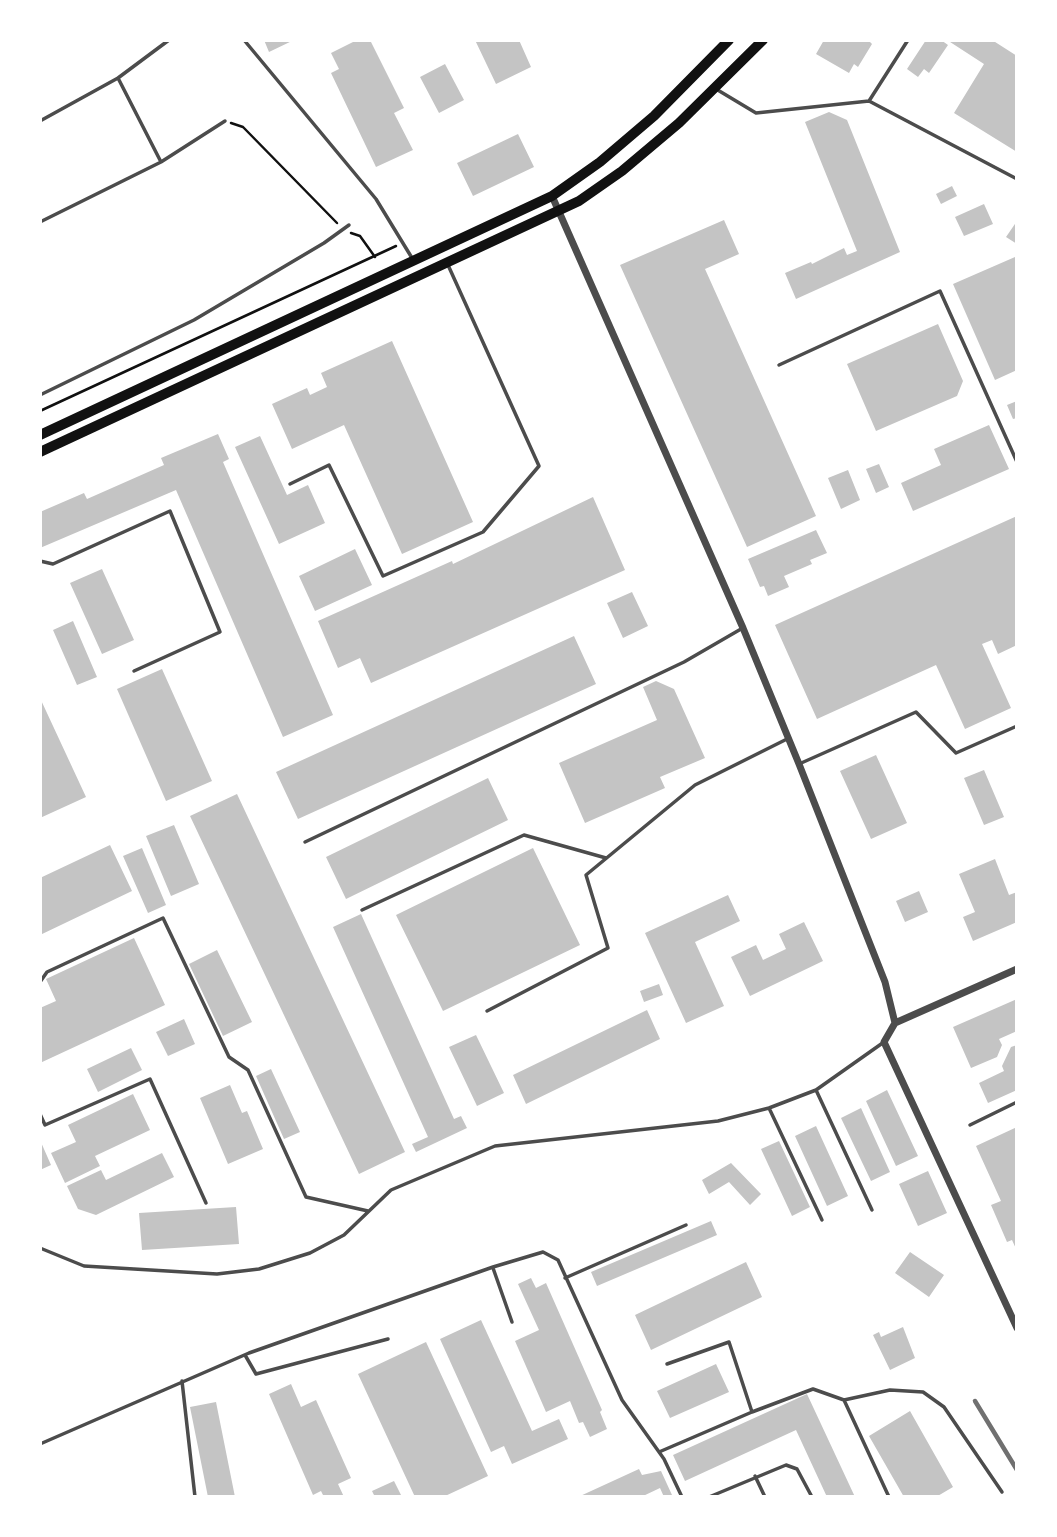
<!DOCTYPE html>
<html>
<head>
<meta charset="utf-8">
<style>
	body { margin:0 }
	#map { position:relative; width:1057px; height:1537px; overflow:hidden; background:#fff; font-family:"IBM Plex Serif",serif }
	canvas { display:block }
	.frame { position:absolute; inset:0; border:42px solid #fff; pointer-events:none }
</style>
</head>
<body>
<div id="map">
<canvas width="1057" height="1537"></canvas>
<div class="frame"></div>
</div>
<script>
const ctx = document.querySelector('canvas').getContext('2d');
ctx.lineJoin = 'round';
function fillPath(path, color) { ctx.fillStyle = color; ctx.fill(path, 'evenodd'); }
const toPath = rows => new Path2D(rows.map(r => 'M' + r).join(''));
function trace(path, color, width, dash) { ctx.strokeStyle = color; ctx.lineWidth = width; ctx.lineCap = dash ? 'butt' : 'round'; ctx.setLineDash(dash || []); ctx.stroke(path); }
fillPath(toPath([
	[264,40,294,40,269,52],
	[357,40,370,40,404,108,394,113,413,150,376,167,331,73,339,69,331,53],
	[475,40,519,40,531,67,496,84],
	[824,40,868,40,872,44,858,67,854,64,849,73,816,54],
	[926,40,941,40,948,45,929,73,924,69,918,77,907,69],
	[947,40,992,40,1017,56,1017,152,954,113,984,64],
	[445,64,464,100,439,113,420,77],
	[829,112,847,120,900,252,796,299,785,273,811,262,812,264,844,248,847,255,857,251,805,122],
	[518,134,534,167,473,196,457,163],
	[952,186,957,196,941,204,936,194],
	[984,204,993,224,964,236,955,217],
	[724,220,739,254,705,269,816,516,747,547,620,265],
	[1017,221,1017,244,1006,237],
	[1015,257,1017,370,995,380,953,284],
	[938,324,963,381,957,396,876,431,847,364],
	[392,341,473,522,402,554,344,425,292,449,272,404,307,388,310,395,327,387,321,373],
	[1017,401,1017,418,1013,419,1007,405],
	[989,425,1009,469,913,511,901,483,941,465,934,449],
	[218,434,229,459,223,462,333,715,283,737,176,490,40,548,40,512,84,493,87,499,164,465,161,458],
	[260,436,287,495,308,485,325,523,279,544,235,447],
	[879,464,889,487,876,493,866,469],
	[848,470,860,500,841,509,828,478],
	[593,497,625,570,371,683,360,658,338,668,318,621,452,561,453,564],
	[1017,516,1017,645,998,654,992,640,982,644,1011,708,965,729,936,665,817,719,775,625],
	[816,530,827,553,810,560,812,564,784,576,789,587,768,596,764,586,760,587,748,559],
	[355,549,372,585,315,611,299,576],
	[102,569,134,640,102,654,70,583],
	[632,592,648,626,623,638,607,603],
	[73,621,97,677,77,685,53,630],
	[574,636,596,684,298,819,276,772],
	[162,669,212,781,166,801,117,689],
	[656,681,674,689,705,758,660,777,665,788,585,823,559,763,657,720,643,687],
	[40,698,86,797,40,818],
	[876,755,907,823,871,839,840,771],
	[984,770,1004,817,984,825,964,778],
	[488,778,508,820,346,899,326,857],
	[237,794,405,1152,359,1174,190,816],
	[174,825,199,884,171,896,146,836],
	[110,845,132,891,40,935,40,878],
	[142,848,166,905,148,913,123,856],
	[533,848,580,945,443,1011,396,915],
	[995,859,1009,895,1017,892,1017,922,973,941,963,917,975,912,959,874],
	[919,891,928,912,905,922,896,901],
	[728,895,740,921,695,942,724,1006,686,1023,645,933],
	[361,914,454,1119,461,1116,467,1128,416,1152,412,1144,428,1137,333,927],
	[804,922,823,961,750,996,731,957,756,945,763,960,786,949,779,934],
	[134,938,165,1005,40,1063,40,1008,56,1001,46,979],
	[217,950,252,1022,223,1036,189,964],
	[659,984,663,995,644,1002,640,991],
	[1017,999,1017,1031,999,1039,1002,1045,997,1057,971,1068,953,1027],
	[647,1010,660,1039,526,1104,513,1075],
	[184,1019,195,1044,168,1056,156,1032],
	[476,1035,504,1093,477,1106,449,1047],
	[1017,1045,1017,1090,988,1103,979,1083,1004,1071,1002,1066,1011,1047],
	[131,1048,142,1070,98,1092,87,1069],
	[271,1069,300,1132,284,1139,256,1076],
	[230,1085,242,1113,247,1111,263,1149,228,1164,200,1098],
	[887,1090,918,1156,896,1166,866,1101],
	[133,1094,150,1130,95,1156,100,1166,65,1183,51,1153,76,1142,68,1125],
	[861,1108,890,1172,871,1181,841,1118],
	[816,1126,848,1196,827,1206,795,1136],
	[1017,1127,1017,1251,1012,1240,1007,1242,991,1205,1001,1201,976,1146],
	[40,1140,51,1165,40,1170],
	[779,1141,810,1207,792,1216,761,1149],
	[162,1153,174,1177,96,1215,78,1209,67,1186,101,1170,106,1180],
	[731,1163,761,1194,750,1205,729,1182,709,1194,702,1180],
	[928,1171,947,1213,918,1226,899,1184],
	[236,1207,239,1244,142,1250,139,1213],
	[711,1221,717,1235,597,1286,591,1272],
	[910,1252,944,1275,929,1297,895,1273],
	[746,1262,762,1297,651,1350,635,1315],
	[531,1278,536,1288,546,1283,602,1410,600,1412,607,1429,590,1437,583,1422,579,1423,570,1401,546,1412,515,1341,539,1330,518,1284],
	[481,1320,532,1431,559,1419,568,1439,512,1464,504,1446,491,1452,440,1339],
	[903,1327,915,1358,890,1370,873,1335,879,1332,881,1337],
	[426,1342,488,1476,443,1497,415,1497,358,1374],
	[716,1364,729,1392,670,1418,657,1391],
	[291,1384,301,1407,316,1400,351,1478,338,1484,344,1497,324,1497,321,1491,313,1495,269,1394],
	[807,1394,855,1497,827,1497,796,1430,685,1481,673,1455],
	[216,1402,235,1497,208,1497,190,1407],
	[910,1411,953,1487,936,1497,904,1497,869,1436],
	[639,1469,642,1475,661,1471,672,1495,664,1497,660,1488,641,1497,578,1497],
	[394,1481,402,1497,375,1497,372,1491]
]), '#c4c4c4');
trace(toPath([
	[231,123,243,127,337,223],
	[351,233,360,236,375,257],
	[40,411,396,246]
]), '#111', 2.5);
trace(toPath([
	[244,40,376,199,412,258],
	[716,89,756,113,869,101,1017,179],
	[869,101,908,40],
	[40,121,118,78],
	[161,162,118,78,169,40],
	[40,222,161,162,225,121],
	[779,365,940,291,1017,462],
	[40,395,194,320,324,243,349,225],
	[290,484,329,465,383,576,483,532,539,466,448,265],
	[40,561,53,564,170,511,220,632,134,671],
	[799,764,916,712,956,753,1017,726],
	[305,842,684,662,741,629],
	[362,910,524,835,606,858],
	[40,982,47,972,163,918,229,1057,248,1070,306,1197,368,1211],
	[487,1011,608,948,586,875,695,785,787,739],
	[816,1090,872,1210],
	[769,1108,822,1220],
	[40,1114,45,1125,150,1079,206,1203],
	[970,1125,1017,1102],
	[40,1248,84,1266,217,1274,259,1269,310,1253,344,1235,391,1190,495,1146,718,1121,769,1108,816,1090,884,1042],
	[493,1268,512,1322],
	[565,1278,686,1225],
	[245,1355,256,1374,388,1339],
	[182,1381,195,1497],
	[844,1400,890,1390,923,1392,944,1407,1002,1492],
	[752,1412,813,1389,844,1400,889,1497],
	[40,1444,249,1353,493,1267,543,1252,558,1260,622,1400,664,1459,682,1497],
	[659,1452,752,1412,729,1342,667,1364],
	[755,1476,765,1497],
	[709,1497,786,1465,797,1469,812,1497]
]), '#4c4c4c', 3.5);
trace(toPath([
	[552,196,743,628,799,764,885,982,895,1023,884,1042,1017,1328],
	[895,1023,1017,969]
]), '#4c4c4c', 7);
trace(toPath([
	[40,435,552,196,600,162,654,116,729,40],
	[40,452,579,201,622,171,679,123,763,40]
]), '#111', 10);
trace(toPath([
	[975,1401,1017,1470]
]), '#707070', 4.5);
</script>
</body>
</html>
